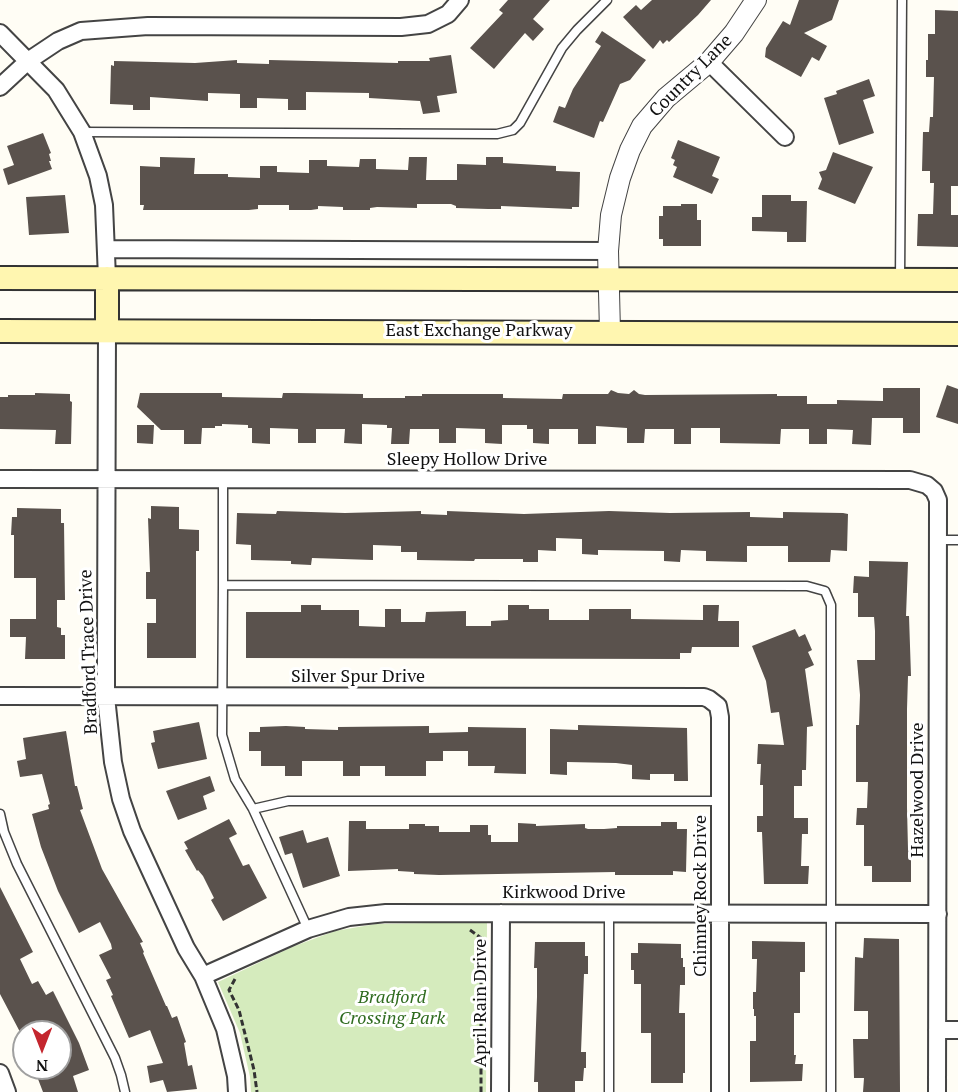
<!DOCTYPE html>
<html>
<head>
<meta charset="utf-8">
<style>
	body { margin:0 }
	#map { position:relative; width:958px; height:1092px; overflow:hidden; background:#fffdf5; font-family:"PT Serif",serif }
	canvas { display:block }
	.north { position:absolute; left:12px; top:1020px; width:60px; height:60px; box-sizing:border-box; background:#fff; border:2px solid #a0a0a0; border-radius:50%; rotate:180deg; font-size:16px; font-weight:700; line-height:24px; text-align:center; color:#111 }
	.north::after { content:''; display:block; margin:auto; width:21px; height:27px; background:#c4262e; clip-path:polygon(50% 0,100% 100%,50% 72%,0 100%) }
</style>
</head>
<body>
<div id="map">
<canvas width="958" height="1092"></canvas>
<div class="north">N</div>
</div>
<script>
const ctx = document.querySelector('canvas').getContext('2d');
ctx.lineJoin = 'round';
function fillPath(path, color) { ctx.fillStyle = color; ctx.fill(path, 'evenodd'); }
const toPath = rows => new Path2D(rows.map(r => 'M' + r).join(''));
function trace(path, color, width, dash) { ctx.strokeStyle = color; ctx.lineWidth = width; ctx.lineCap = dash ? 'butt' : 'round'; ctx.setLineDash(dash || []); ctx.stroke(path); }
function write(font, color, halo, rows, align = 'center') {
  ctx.font = font + ' "PT Serif",serif'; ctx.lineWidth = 6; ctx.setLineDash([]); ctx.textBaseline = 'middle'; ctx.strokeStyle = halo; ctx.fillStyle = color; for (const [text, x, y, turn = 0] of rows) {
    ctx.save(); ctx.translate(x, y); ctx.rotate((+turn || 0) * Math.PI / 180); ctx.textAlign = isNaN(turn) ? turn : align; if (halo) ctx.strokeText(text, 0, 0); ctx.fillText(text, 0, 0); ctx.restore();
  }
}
fillPath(toPath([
	[487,922,486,1092,251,1092,250,1077,240,1033,218,982,292,947,335,931,376,924]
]), '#d5ebbd');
fillPath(toPath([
	[508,0,550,0,533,19,544,29,533,41,525,33,494,69,470,48,503,13,499,10],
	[652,0,711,0,698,15,669,42,667,40,663,44,660,40,653,49,623,17,636,5,641,10],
	[799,0,839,0,832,20,804,33,827,46,819,61,812,57,801,77,765,57,766,48,783,21,790,25],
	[935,10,958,11,958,186,951,186,951,215,958,215,958,247,917,246,918,214,933,214,934,183,930,183,930,171,922,171,923,132,929,132,930,117,933,117,934,77,926,77,926,60,928,60,928,34,935,34],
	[602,31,646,60,630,80,620,84,603,122,600,121,594,138,553,122,559,106,565,108,573,89,601,46,595,42],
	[451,55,457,93,437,96,440,112,423,114,420,101,369,98,369,93,306,92,306,110,288,110,288,99,257,98,257,108,240,108,240,94,208,93,208,101,150,97,150,110,133,110,133,105,110,104,111,65,114,66,114,61,195,63,237,60,237,63,269,64,269,60,398,63,398,61,430,61,429,58],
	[869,79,875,96,863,100,874,133,839,145,824,98,837,94,836,91],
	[43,133,51,153,49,154,51,161,49,161,52,169,8,185,3,169,14,165,7,146],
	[678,140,720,157,712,176,719,179,712,194,673,177,677,167,673,165,675,160,671,158],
	[833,152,873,167,855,204,818,189,822,179,819,172,826,170],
	[160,157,195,158,194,174,228,174,228,177,260,178,260,166,277,166,277,172,309,173,309,160,327,160,327,166,359,167,360,159,376,159,376,169,408,170,409,157,427,157,426,180,457,180,457,164,486,165,486,157,503,157,503,163,556,166,556,171,580,172,579,207,572,207,572,209,501,206,501,209,488,209,456,208,456,206,451,204,417,204,417,208,377,207,370,208,370,210,343,210,343,207,318,206,318,209,311,210,289,210,289,205,258,205,258,209,249,210,143,210,144,205,140,205,140,166,160,167],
	[65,195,69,233,29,235,26,197],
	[762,195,791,195,791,201,807,201,806,242,787,242,787,232,752,231,752,217,762,217],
	[681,204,697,204,697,220,701,220,701,246,663,246,663,239,659,239,659,216,663,216,663,206,681,206],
	[947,385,958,389,958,424,936,417],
	[883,388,920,388,920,433,903,433,903,418,872,418,871,445,852,444,853,430,827,429,827,444,809,444,809,429,781,429,780,444,720,443,720,428,691,428,691,444,674,444,674,429,645,429,644,443,627,443,627,428,596,426,596,444,578,444,578,429,549,429,549,444,533,443,533,429,527,429,527,425,502,425,502,444,485,443,485,429,456,428,456,443,439,443,439,429,410,429,409,444,391,444,392,428,387,428,387,425,362,424,362,444,344,443,345,429,316,429,316,443,298,443,298,429,270,428,270,444,252,443,252,428,248,428,248,425,222,424,222,426,215,426,215,428,202,428,201,444,184,444,184,430,161,430,137,407,140,393,222,393,222,397,282,398,283,393,295,393,363,394,363,398,405,398,405,396,422,396,422,394,503,394,503,398,562,399,563,394,608,394,611,390,618,393,629,394,634,390,639,394,645,395,777,394,777,396,807,396,807,404,837,404,837,400,883,401],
	[35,393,70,394,70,401,72,402,71,444,55,444,56,430,0,429,0,397,8,397,8,395,35,395],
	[137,425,154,425,153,444,137,443],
	[151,506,179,507,179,529,199,530,199,551,196,551,196,658,147,658,147,623,156,623,156,599,146,599,146,572,150,572,148,518,151,519],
	[17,508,61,509,61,523,64,523,65,600,57,600,57,627,61,628,61,635,65,635,65,659,25,659,26,637,10,637,10,619,36,619,36,578,14,578,14,535,11,535,12,517,17,517],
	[277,511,345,513,421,511,421,514,447,515,447,511,524,514,609,511,670,513,750,512,750,517,783,518,783,512,843,513,848,514,847,551,831,550,830,562,788,562,788,546,747,546,747,562,706,561,706,551,681,550,680,562,664,561,664,551,598,550,598,555,582,554,582,539,556,538,556,551,538,550,538,562,523,562,523,559,475,559,474,561,417,560,417,552,401,552,401,546,373,545,373,560,312,558,311,565,291,564,291,561,251,560,251,545,236,544,237,513,276,514],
	[869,561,908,562,906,616,909,616,911,676,908,676,907,709,907,808,908,849,911,849,911,882,872,882,872,866,864,866,864,825,856,825,857,808,867,808,868,782,856,782,856,725,859,725,860,695,857,660,875,660,875,631,874,617,858,617,858,593,853,593,854,576,869,577],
	[301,605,321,605,321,610,359,610,359,626,385,627,385,609,401,609,401,622,425,622,426,612,466,611,466,626,491,626,491,621,508,620,508,605,529,605,529,609,549,609,549,620,589,620,589,609,631,609,631,619,703,620,703,605,719,605,718,621,739,621,739,647,692,647,691,653,680,653,680,659,246,658,246,612,301,612],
	[795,629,799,637,805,634,812,650,808,652,814,665,805,669,813,726,807,727,806,770,802,770,802,786,794,786,794,818,808,818,808,834,802,834,801,866,809,866,808,884,764,884,762,832,757,832,757,816,763,816,763,785,760,785,761,764,757,764,758,744,784,745,779,712,771,713,766,681,752,646],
	[199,722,207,759,158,769,151,743,155,742,153,731],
	[578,725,687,728,688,781,674,781,674,774,650,774,650,780,632,779,632,765,616,763,567,762,567,775,550,774,550,729,578,730],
	[286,726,305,727,305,729,338,730,338,727,429,726,429,733,468,732,468,727,526,728,526,774,494,773,495,766,468,766,468,751,443,751,443,761,426,761,426,776,385,776,385,766,360,766,360,776,343,776,343,761,302,761,302,776,285,776,285,766,261,766,261,751,249,751,249,732,260,732,260,727],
	[66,731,75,786,77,786,83,809,80,810,102,869,143,942,140,943,144,952,143,953,166,1006,167,1006,172,1018,177,1016,185,1039,186,1042,184,1043,188,1066,192,1065,197,1089,167,1092,163,1080,150,1083,147,1066,163,1063,150,1030,129,1038,111,996,113,995,106,980,111,978,99,955,112,949,111,944,100,922,79,933,58,891,41,847,32,814,49,809,48,805,50,804,42,774,20,777,17,761,26,759,23,738],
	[210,776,215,791,203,796,207,809,178,820,166,791],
	[229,819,237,834,229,838,243,866,249,864,267,898,223,921,211,900,214,898,203,876,198,870,197,871,185,850,188,849,184,842],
	[349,821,366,821,366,829,409,829,409,824,425,824,425,826,439,826,439,832,470,832,470,825,488,825,488,835,491,835,491,842,518,842,518,823,536,824,536,826,585,824,585,828,588,829,604,829,617,828,617,826,661,826,661,822,677,822,677,829,687,829,686,872,673,871,673,875,615,875,615,872,439,875,414,874,414,872,398,871,398,869,348,871],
	[303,830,307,843,328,837,340,876,303,888,292,853,285,855,279,837],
	[0,887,33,952,20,959,32,984,38,981,46,995,53,991,79,1043,89,1070,73,1076,78,1092,43,1092,38,1079,42,1078,39,1068,60,1068,60,1032,20,1032,0,994],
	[864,938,899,939,900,1092,863,1092,864,1078,854,1078,853,1039,868,1039,868,1011,854,1011,855,957,863,958],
	[752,941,805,942,805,972,800,972,800,1013,794,1013,794,1055,796,1055,795,1064,803,1064,802,1081,750,1082,750,1041,756,1041,756,1016,754,1016,754,1009,753,1009,753,992,756,992,757,959,752,959],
	[535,942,585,942,585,956,588,956,588,974,584,974,581,1052,586,1052,586,1068,584,1068,583,1081,575,1081,575,1092,538,1092,538,1082,534,1082,537,997,537,968,534,968],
	[638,943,681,944,681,958,683,958,683,967,685,967,685,985,680,985,679,1013,685,1013,685,1073,683,1073,683,1083,651,1083,651,1033,641,1033,641,984,634,984,634,970,631,970,631,953,638,953]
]), '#5a524d');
const service = toPath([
	[82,132,497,134,513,130,520,123,562,48,577,30,607,0],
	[900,279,902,0],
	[223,479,223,585],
	[938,540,958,540],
	[253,809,288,801,720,801],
	[0,814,4,832,17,864,115,1058,121,1075,125,1092],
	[308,929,253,809,235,779,222,735,223,585,807,586,825,591,831,605,831,1092],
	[609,1092,609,913]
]);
const minor = toPath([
	[0,33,56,90,82,132,98,176,104,205,107,278],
	[709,62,785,137],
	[0,87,28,61,58,41,81,31,148,26,401,27,428,24,448,14,460,0],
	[107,249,608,251],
	[107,331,106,647,106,697,113,762,121,799,132,831,186,948,203,976,225,1029,236,1076,237,1092],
	[0,479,910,480,927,485,934,491,938,500,938,509,937,1092],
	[0,696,704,697,709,699,718,706,720,717,720,1092],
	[203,976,308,929,349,917,386,913,938,914],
	[937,1030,958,1030],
	[0,1073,7,1092],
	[500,1092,501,913]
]);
const tertiary = toPath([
	[610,332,608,251,611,215,620,178,630,150,642,126,666,98,709,62,734,33,756,0]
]);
const secondary = toPath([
	[0,278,958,280],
	[107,278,107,331],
	[0,331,958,334]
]);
trace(service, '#444', 11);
trace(minor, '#444', 20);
trace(tertiary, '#444', 22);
trace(secondary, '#333', 26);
trace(toPath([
	[470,930,481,938,481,1092],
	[235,979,229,990,239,1010,254,1070,257,1092]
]), '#333', 3, [6, 3]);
trace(service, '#fff', 8);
trace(minor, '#fff', 16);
trace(tertiary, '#fff', 20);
trace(secondary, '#fff6b0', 22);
write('18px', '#111', '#fff', [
	["Country Lane",691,76,-45],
	["East Exchange Parkway",479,331],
	["Sleepy Hollow Drive",467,460],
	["Bradford Trace Drive",89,652,-92],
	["Silver Spur Drive",358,677],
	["Hazelwood Drive",918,790,-90],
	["Kirkwood Drive",564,893],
	["Chimney Rock Drive",701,896,-90],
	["April Rain Drive",481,1003,-90]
]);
write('italic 18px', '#2f6b1f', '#fff', [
	["Bradford",392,998],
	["Crossing Park",392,1019]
]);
</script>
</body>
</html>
